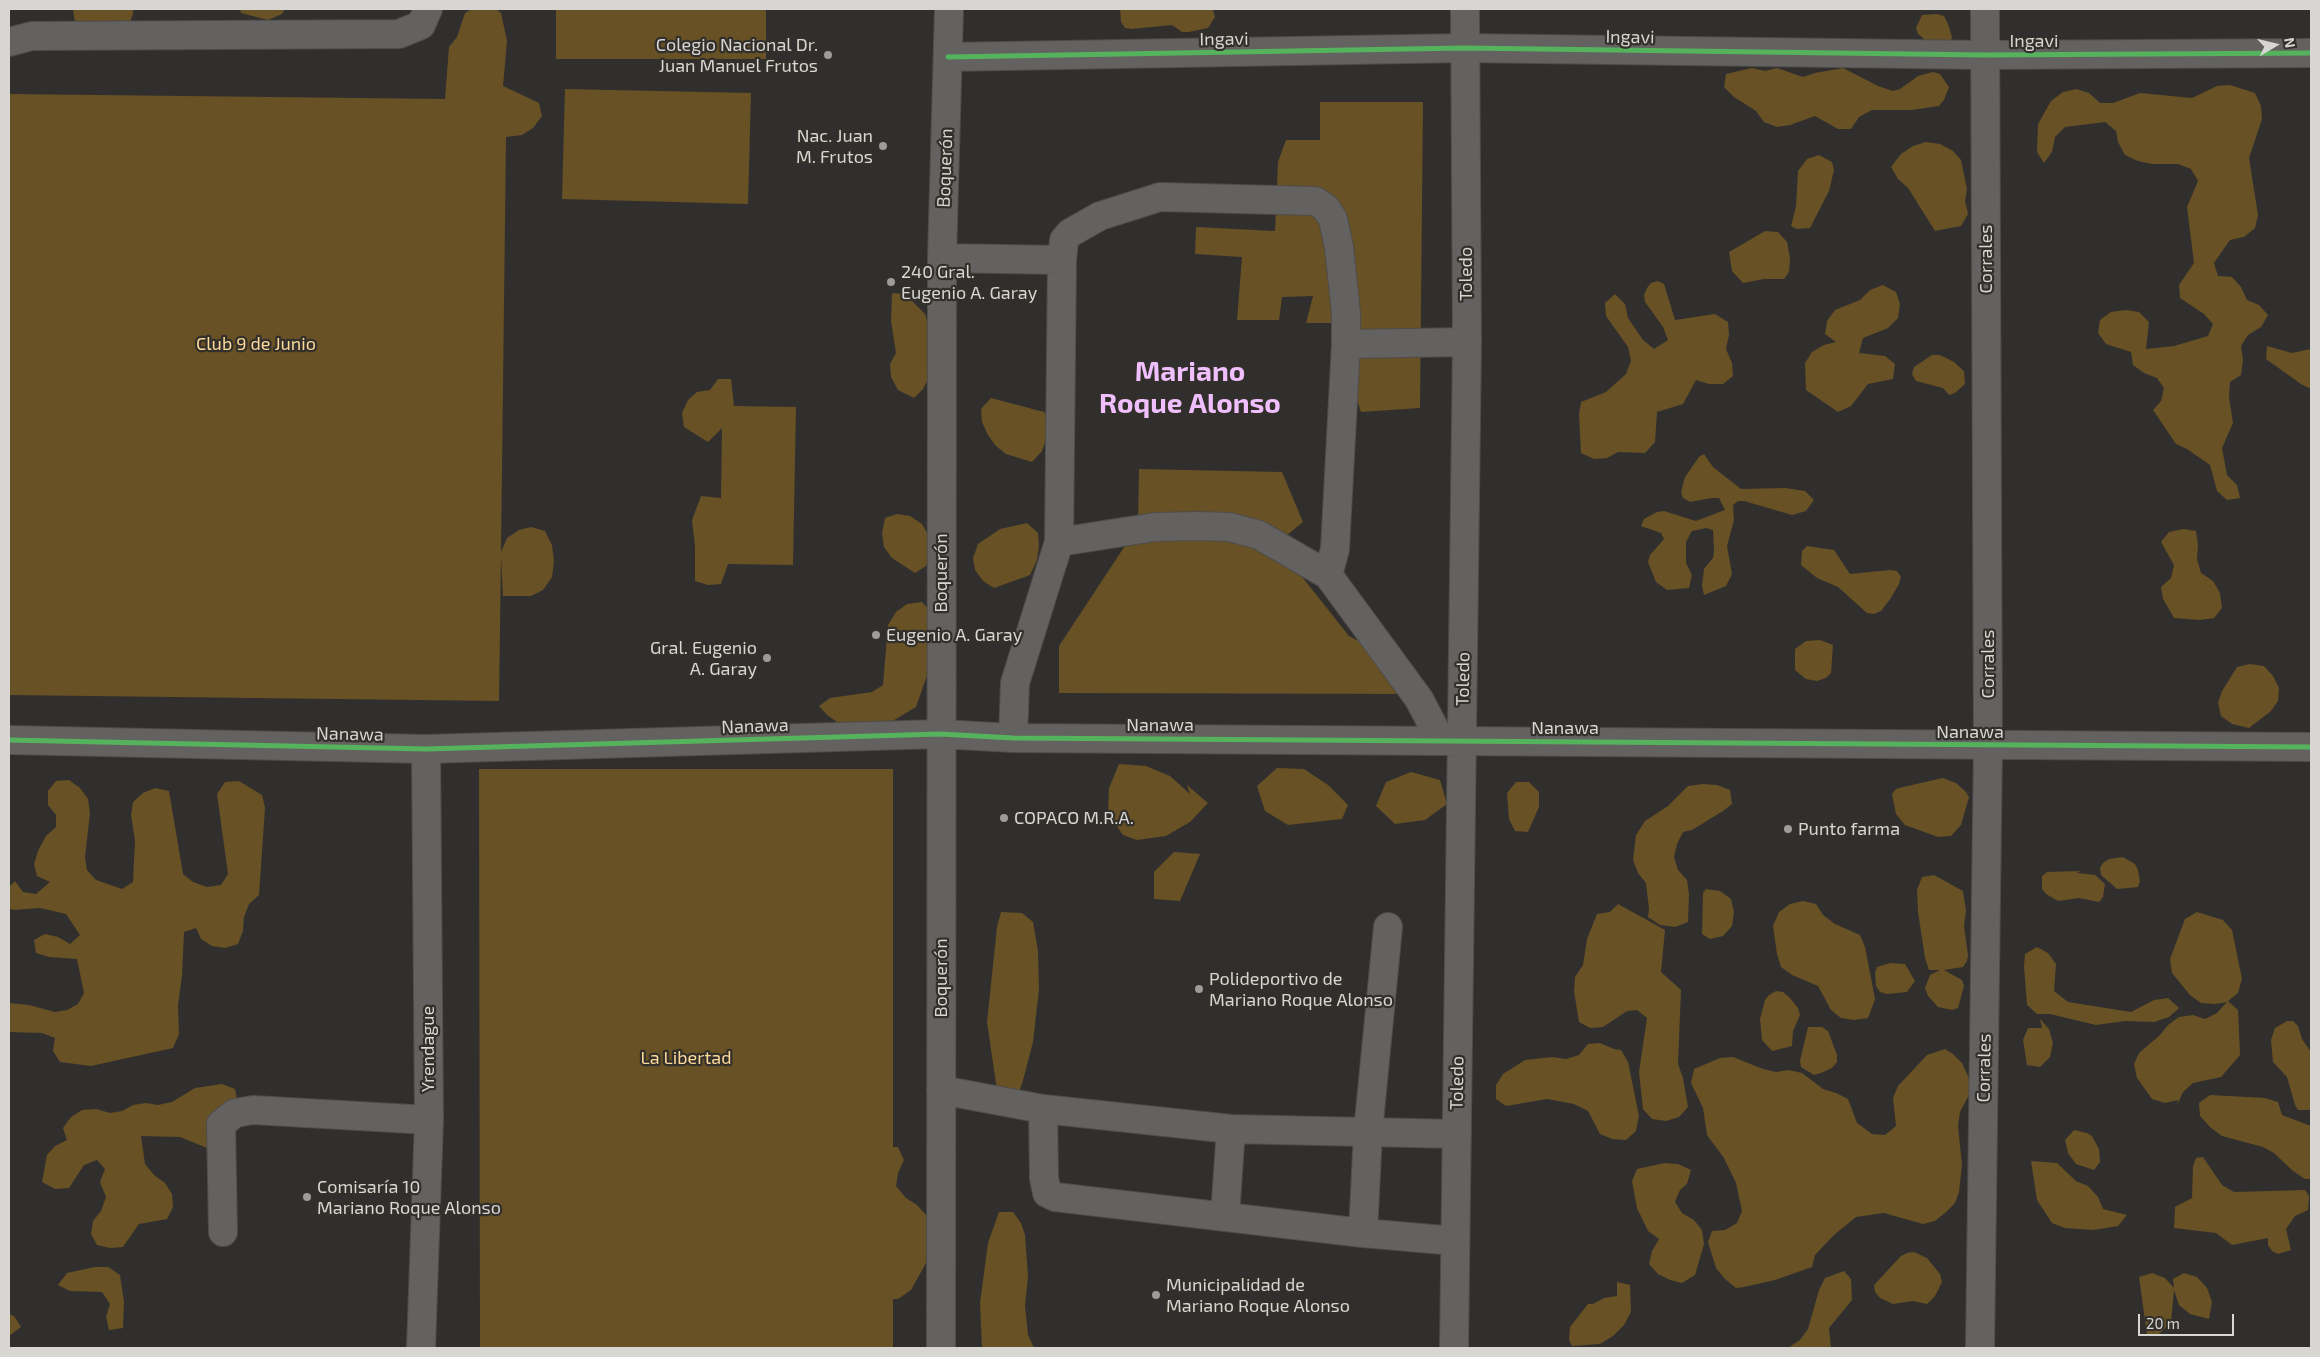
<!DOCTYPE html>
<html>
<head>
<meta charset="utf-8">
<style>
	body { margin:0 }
	#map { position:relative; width:2320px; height:1357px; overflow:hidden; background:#312f2d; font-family:"Exo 2",sans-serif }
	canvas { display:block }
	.frame { position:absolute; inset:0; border:10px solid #d8d6d2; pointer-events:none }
	.north { position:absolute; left:2250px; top:20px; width:50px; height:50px; -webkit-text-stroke:4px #33302b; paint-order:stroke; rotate:81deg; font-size:14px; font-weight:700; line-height:20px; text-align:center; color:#d8d6d2 }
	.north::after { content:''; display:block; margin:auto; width:18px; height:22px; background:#d8d6d2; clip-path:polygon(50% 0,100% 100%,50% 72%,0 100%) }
	.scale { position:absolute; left:2138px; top:1314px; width:96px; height:22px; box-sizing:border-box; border:2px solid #d8d6d2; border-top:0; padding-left:6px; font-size:15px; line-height:18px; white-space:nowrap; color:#d8d6d2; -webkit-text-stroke:4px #33302b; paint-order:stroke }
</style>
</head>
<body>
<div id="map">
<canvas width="2320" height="1357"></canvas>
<div class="frame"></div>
<div class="north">N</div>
<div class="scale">20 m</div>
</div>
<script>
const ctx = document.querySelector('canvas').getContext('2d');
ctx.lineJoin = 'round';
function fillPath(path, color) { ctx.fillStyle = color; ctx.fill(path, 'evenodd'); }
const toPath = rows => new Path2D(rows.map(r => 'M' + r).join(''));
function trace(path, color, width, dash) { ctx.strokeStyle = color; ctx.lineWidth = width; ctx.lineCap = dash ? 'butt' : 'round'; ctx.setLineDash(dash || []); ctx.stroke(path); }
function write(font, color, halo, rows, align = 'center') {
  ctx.font = font + ' "Exo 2",sans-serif'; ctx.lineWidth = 4.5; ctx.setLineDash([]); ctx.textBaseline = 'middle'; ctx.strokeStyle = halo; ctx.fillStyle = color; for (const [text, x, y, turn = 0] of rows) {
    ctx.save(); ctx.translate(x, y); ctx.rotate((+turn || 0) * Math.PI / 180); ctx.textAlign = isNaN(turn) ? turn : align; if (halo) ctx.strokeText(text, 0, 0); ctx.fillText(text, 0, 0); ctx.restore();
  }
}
fillPath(toPath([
	[73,9,133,9,133,14,128,27,75,23],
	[240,9,285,9,282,14,268,20,241,13],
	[472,9,496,9,501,13,507,41,503,86,539,103,542,116,533,128,522,135,506,137,501,552,507,538,519,530,531,527,545,531,552,545,554,561,552,577,543,590,531,596,503,596,501,557,499,701,9,695,9,94,445,99,449,47,457,37,465,13],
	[556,9,766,9,766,59,556,59],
	[1120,9,1210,9,1213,10,1215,17,1208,28,1189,32,1182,32,1172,25,1132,29,1125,28,1121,22],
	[1937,14,1944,16,1948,24,1952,37,1950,44,1935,58,1923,38,1918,34,1916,28,1922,15],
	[1752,68,1765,71,1777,68,1803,77,1815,73,1843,68,1878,86,1893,91,1900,89,1918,76,1933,72,1940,74,1949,87,1944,100,1939,106,1912,110,1872,110,1859,117,1851,129,1838,129,1815,116,1790,125,1777,127,1764,122,1756,111,1734,97,1724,87,1726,74],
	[2230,85,2255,93,2261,106,2262,119,2249,158,2258,215,2255,228,2244,237,2230,240,2214,263,2218,276,2232,277,2241,287,2247,300,2259,305,2268,315,2261,327,2248,335,2241,346,2243,360,2241,375,2230,382,2229,397,2233,423,2222,448,2227,475,2237,485,2240,498,2227,500,2217,491,2210,465,2187,449,2176,444,2153,410,2161,401,2164,388,2157,378,2144,373,2133,365,2131,352,2106,344,2098,333,2100,320,2111,312,2126,310,2139,312,2149,322,2146,349,2174,346,2208,336,2213,324,2204,314,2180,298,2179,285,2194,263,2187,207,2198,181,2191,169,2178,164,2152,164,2138,161,2125,155,2118,142,2116,131,2105,122,2065,127,2055,137,2052,152,2044,163,2037,152,2038,124,2051,101,2063,92,2076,89,2089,93,2100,103,2113,103,2140,93,2192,98,2217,86],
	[565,89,751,93,748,204,562,199],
	[1320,102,1423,102,1420,408,1361,412,1332,323,1306,323,1313,296,1282,297,1279,320,1237,320,1242,257,1195,254,1196,227,1275,231,1278,162,1286,140,1320,140],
	[1926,142,1940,144,1953,151,1961,160,1967,189,1965,201,1968,214,1961,226,1935,231,1908,188,1898,179,1891,167,1901,154,1913,146],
	[1819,155,1832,162,1834,170,1829,191,1810,228,1797,229,1791,226,1796,206,1798,171,1807,159],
	[1765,231,1778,232,1787,242,1790,258,1789,272,1784,279,1764,279,1743,283,1732,271,1729,252],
	[1658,281,1664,284,1675,320,1715,314,1728,322,1729,335,1726,349,1732,363,1733,376,1723,384,1709,384,1696,380,1683,404,1657,412,1655,442,1645,453,1618,452,1607,458,1594,459,1581,453,1579,414,1581,402,1606,392,1626,374,1631,361,1628,347,1606,316,1605,303,1615,294,1625,304,1628,318,1643,340,1654,349,1668,340,1663,327,1645,302,1644,295,1647,288,1651,283],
	[1883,285,1896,292,1900,304,1898,318,1888,328,1863,338,1859,353,1885,356,1895,364,1893,379,1868,384,1851,406,1838,412,1806,390,1805,363,1812,352,1824,345,1836,342,1825,334,1827,321,1835,310,1860,300,1870,290],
	[892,293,905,294,925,314,929,327,931,373,923,389,914,398,898,390,891,377,890,364,896,353,891,321],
	[2267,346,2292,353,2311,349,2311,389,2301,384,2266,359],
	[1932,355,1940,355,1954,362,1964,371,1965,384,1955,393,1949,395,1943,388,1916,381,1912,374,1914,367],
	[718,379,731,379,734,406,796,407,793,565,728,564,721,584,708,585,695,581,695,546,692,520,701,496,721,498,722,428,708,442,684,427,682,413,688,400,697,392,710,390],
	[991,398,1044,412,1052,423,1042,451,1032,462,1006,454,996,446,988,435,982,422,981,409],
	[1704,454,1713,467,1741,489,1785,488,1805,491,1814,500,1806,511,1792,515,1744,501,1738,501,1733,505,1734,520,1727,546,1732,574,1726,586,1704,595,1702,586,1704,569,1713,558,1714,551,1713,530,1706,528,1692,531,1686,542,1686,563,1692,575,1689,588,1667,590,1656,582,1648,562,1650,555,1664,539,1661,533,1641,526,1644,519,1657,512,1664,511,1696,521,1725,510,1719,498,1712,498,1690,502,1683,498,1681,492,1685,477,1699,457],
	[1139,469,1282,472,1303,522,1276,544,1349,636,1417,671,1417,694,1059,693,1059,646,1138,526],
	[897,514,910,516,922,524,930,538,930,552,926,566,915,573,892,558,884,547,882,533,885,518],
	[1027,523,1038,533,1039,546,1037,560,1030,575,994,588,983,581,975,570,973,558,978,544,1000,529],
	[2183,529,2196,531,2198,545,2197,559,2201,573,2213,581,2220,593,2222,608,2214,618,2200,620,2174,618,2163,599,2161,587,2171,578,2174,565,2161,542,2169,532],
	[1807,546,1834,550,1850,574,1890,570,1897,571,1901,577,1899,584,1891,598,1881,611,1874,614,1867,613,1838,587,1817,578,1801,565,1802,551],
	[922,602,932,613,930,667,916,707,881,728,840,724,827,715,819,706,830,698,872,692,883,685,888,625,896,612,907,604],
	[1820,640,1833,645,1831,673,1826,678,1817,681,1806,679,1795,670,1795,649,1806,641],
	[2250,664,2264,666,2273,676,2279,688,2278,701,2271,711,2249,728,2232,724,2221,716,2218,703,2222,691,2237,667],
	[1119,764,1146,766,1170,776,1190,794,1187,785,1208,803,1190,822,1166,836,1137,840,1123,835,1108,813,1109,788],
	[1277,768,1304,769,1328,785,1348,805,1342,819,1288,825,1265,811,1257,786],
	[479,769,893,769,893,1147,898,1147,904,1160,898,1173,896,1186,906,1198,917,1205,927,1216,929,1231,926,1263,911,1290,898,1299,893,1299,893,1348,480,1348],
	[1411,772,1440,780,1447,804,1425,820,1395,824,1376,806,1386,782],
	[1943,778,1956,783,1966,792,1969,797,1961,825,1951,836,1938,837,1905,825,1896,814,1892,794,1896,789,1903,787],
	[69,780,80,788,88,799,90,813,85,857,87,870,96,880,122,889,133,882,135,841,131,815,133,802,143,793,155,788,169,791,183,874,193,882,207,887,221,885,228,874,217,794,225,782,239,781,262,795,265,808,259,895,249,904,244,917,243,931,238,944,225,948,212,946,201,939,196,928,184,932,182,976,178,1005,179,1034,173,1048,91,1066,60,1062,53,1051,55,1038,42,1033,9,1032,9,1003,29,1005,55,1012,67,1010,78,1004,84,993,77,959,49,957,36,953,34,940,45,934,58,937,70,944,80,935,66,914,40,908,13,910,9,908,9,887,15,881,23,892,36,894,50,882,37,876,34,864,38,851,46,836,56,827,56,815,48,805,48,791,56,781],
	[1516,782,1529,782,1539,792,1539,807,1528,832,1515,831,1509,819,1507,793],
	[1703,784,1717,785,1730,790,1732,804,1723,811,1692,830,1683,832,1677,844,1674,857,1678,870,1687,880,1689,895,1688,922,1675,927,1660,925,1648,917,1649,909,1646,883,1638,873,1633,860,1636,835,1645,821,1668,806,1688,786],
	[1174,852,1200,854,1180,901,1154,899,1154,872],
	[2123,857,2135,864,2138,870,2140,881,2138,887,2117,889,2101,875,2100,868,2103,863,2109,859],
	[2081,871,2077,873,2095,875,2105,884,2103,897,2099,902,2079,898,2058,901,2046,894,2042,889,2042,876,2047,872],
	[1934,875,1963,891,1966,911,1964,926,1968,955,1967,961,1963,967,1944,970,1962,980,1964,986,1958,1008,1952,1010,1938,1007,1928,996,1925,988,1930,975,1940,970,1929,970,1925,958,1918,912,1917,890,1922,877],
	[1706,889,1720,891,1731,899,1734,912,1732,926,1723,936,1710,939,1702,934,1703,893],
	[1803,901,1816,904,1823,915,1835,924,1860,935,1865,947,1875,999,1868,1018,1854,1020,1841,1018,1831,1010,1818,986,1792,975,1781,967,1777,954,1773,926,1779,912,1790,904],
	[1618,904,1665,930,1661,972,1681,990,1678,1064,1683,1078,1688,1107,1679,1117,1666,1121,1652,1119,1643,1109,1639,1072,1647,1018,1637,1010,1627,1011,1603,1027,1590,1028,1579,1022,1574,991,1575,977,1583,965,1587,939,1597,914,1610,912],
	[1001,912,1022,913,1033,922,1038,951,1039,989,1033,1042,1022,1084,1016,1099,999,1104,987,1022,997,927],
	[2197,912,2223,920,2232,930,2242,979,2238,993,2228,1001,2238,1010,2240,1055,2221,1077,2193,1083,2183,1092,2177,1105,2178,1100,2165,1103,2152,1099,2137,1078,2134,1064,2139,1053,2160,1035,2168,1025,2179,1017,2193,1015,2205,1019,2217,1013,2227,1002,2215,1004,2201,1003,2190,995,2172,973,2170,959,2185,919],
	[2037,947,2048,953,2056,964,2054,991,2068,1002,2131,1012,2154,1000,2168,998,2179,1008,2169,1017,2154,1022,2125,1021,2096,1025,2050,1014,2037,1014,2027,1005,2024,966,2025,954],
	[1890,963,1905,964,1915,981,1907,992,1887,994,1880,992,1876,986,1875,973,1877,967],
	[1776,991,1783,992,1789,997,1798,1008,1800,1015,1793,1031,1792,1046,1772,1051,1762,1040,1760,1019,1765,1000,1769,995],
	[2040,1019,2049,1029,2053,1043,2050,1057,2040,1067,2027,1065,2023,1040,2028,1028,2042,1028],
	[2287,1021,2293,1021,2298,1026,2302,1039,2311,1052,2311,1110,2298,1110,2295,1105,2287,1077,2273,1062,2271,1040,2275,1028],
	[1808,1027,1822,1027,1828,1031,1837,1055,1837,1062,1832,1068,1821,1073,1814,1075,1801,1067,1800,1061],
	[1600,1043,1614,1049,1621,1050,1628,1062,1639,1116,1636,1131,1626,1140,1612,1139,1600,1134,1588,1111,1574,1104,1547,1099,1506,1106,1496,1099,1496,1085,1503,1074,1525,1060,1552,1057,1566,1059,1579,1055,1588,1044],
	[1945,1049,1953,1054,1962,1063,1973,1087,1960,1112,1958,1126,1962,1165,1959,1192,1955,1203,1945,1213,1935,1221,1923,1224,1884,1213,1856,1217,1834,1235,1815,1255,1812,1267,1775,1280,1744,1287,1736,1288,1725,1279,1716,1268,1708,1242,1712,1231,1725,1230,1737,1223,1742,1211,1736,1183,1724,1158,1707,1135,1703,1108,1691,1083,1694,1069,1720,1058,1733,1057,1763,1069,1776,1072,1789,1070,1802,1073,1823,1089,1836,1093,1848,1099,1857,1123,1872,1134,1885,1135,1896,1126,1893,1098,1898,1086,1927,1055],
	[222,1084,235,1089,241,1117,231,1143,220,1151,207,1148,180,1137,141,1136,145,1164,154,1175,165,1183,172,1194,173,1207,167,1219,139,1224,123,1247,110,1248,97,1245,91,1234,93,1221,101,1211,106,1197,100,1182,105,1169,97,1160,84,1165,69,1188,55,1189,42,1182,47,1155,55,1146,67,1140,63,1128,71,1117,82,1110,96,1109,110,1113,122,1111,133,1105,146,1103,158,1105,172,1102,195,1088],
	[2210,1095,2265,1098,2278,1102,2282,1115,2311,1126,2311,1179,2305,1179,2293,1171,2274,1153,2263,1147,2222,1136,2210,1127,2200,1116,2199,1103],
	[2074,1130,2087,1133,2092,1136,2099,1149,2100,1162,2094,1170,2076,1164,2068,1153,2065,1140],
	[2203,1157,2222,1185,2234,1192,2305,1190,2309,1196,2308,1210,2295,1216,2286,1229,2291,1250,2278,1254,2272,1251,2268,1245,2268,1238,2232,1245,2216,1233,2174,1228,2175,1207,2192,1198,2193,1166,2196,1158],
	[2031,1161,2057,1163,2076,1181,2088,1186,2098,1197,2103,1209,2127,1215,2118,1226,2093,1230,2065,1228,2052,1223,2037,1200],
	[1665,1163,1678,1164,1691,1170,1687,1184,1680,1190,1675,1202,1682,1213,1694,1220,1702,1230,1704,1244,1695,1275,1682,1283,1670,1280,1658,1274,1649,1264,1652,1251,1659,1239,1648,1231,1637,1208,1632,1181,1637,1169],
	[999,1212,1013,1212,1021,1223,1025,1235,1028,1276,1025,1306,1028,1335,1034,1348,982,1348,980,1303,988,1243],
	[1914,1252,1927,1258,1940,1274,1942,1282,1935,1296,1927,1304,1913,1301,1893,1304,1880,1298,1875,1292,1874,1285,1901,1256,1907,1253],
	[95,1267,108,1267,120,1275,124,1302,123,1328,109,1330,106,1317,110,1304,102,1292,70,1291,58,1285,67,1273],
	[1844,1271,1851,1279,1852,1300,1829,1328,1831,1348,1788,1348,1800,1340,1808,1329,1819,1290,1825,1278],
	[2152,1273,2165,1278,2174,1288,2173,1279,2184,1273,2197,1277,2207,1288,2212,1302,2209,1319,2190,1314,2179,1305,2174,1290,2171,1322,2159,1334,2147,1335,2139,1277],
	[1617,1282,1630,1285,1631,1312,1624,1325,1613,1336,1600,1344,1572,1346,1569,1340,1570,1327,1588,1304,1593,1304,1604,1298,1617,1296],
	[9,1314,14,1316,21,1327,9,1336]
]), '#675125');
const minor = toPath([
	[9,42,32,36,399,34,421,25,428,9],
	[948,57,1464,48,1984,55,2311,53],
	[942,258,1062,260,1059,542],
	[1062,260,1064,240,1070,233,1100,216,1160,197,1315,201,1326,208,1333,219,1339,247,1346,313,1346,344,1467,342],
	[1328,575,1335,549,1346,344],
	[1013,738,1015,683,1059,542,1155,527,1198,526,1230,527,1259,535,1328,575,1419,699,1441,741],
	[9,740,426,749,940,734,1013,738,2311,747],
	[941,1090,1043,1109,1231,1129,1225,1216],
	[1043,1109,1044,1178,1047,1193,1055,1197,1363,1233,1455,1241],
	[1231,1129,1457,1134],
	[223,1232,221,1124,235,1113,253,1110,429,1120],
	[1363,1233,1368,1132,1388,927],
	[421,1348,429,1120,426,749],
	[941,1348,942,258,949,9],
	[1454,1348,1467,342,1465,9],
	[1980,1348,1988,746,1985,9]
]);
trace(minor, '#4e4d4b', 30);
trace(minor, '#646260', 28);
trace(toPath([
	[948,57,1464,48,1984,55,2311,53],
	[9,740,426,749,940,734,1013,738,2311,747]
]), '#56b35d', 5);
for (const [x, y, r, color] of [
	[828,55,5,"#9e9c98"],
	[883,146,5,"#9e9c98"],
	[891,282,5,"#9e9c98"],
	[876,635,5,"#9e9c98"],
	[767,658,5,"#9e9c98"],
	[1004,818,5,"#9e9c98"],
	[1788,829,5,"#9e9c98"],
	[1199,989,5,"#9e9c98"],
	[307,1197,5,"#9e9c98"],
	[1156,1295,5,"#9e9c98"]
]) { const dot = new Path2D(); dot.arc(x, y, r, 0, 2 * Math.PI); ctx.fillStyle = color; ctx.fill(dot); trace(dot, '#33302b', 2); }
write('18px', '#d8d6d2', '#33302b', [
	["Ingavi",1630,37,1],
	["Ingavi",1224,39,-1],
	["Ingavi",2034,41],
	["Boquerón",945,168,-88],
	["Corrales",1986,259,-90],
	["Toledo",1466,274,-90],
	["Boquerón",941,573,-90],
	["Corrales",1988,664,-90],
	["Toledo",1463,679,-89],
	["Nanawa",1160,725],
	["Nanawa",755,726,-2],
	["Nanawa",1565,728],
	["Nanawa",1970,732],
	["Nanawa",350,734,1],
	["Boquerón",941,978,-90],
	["Yrendague",428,1049,-90],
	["Corrales",1984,1068,-89],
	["Toledo",1457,1083,-89]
]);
write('18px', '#d8d6d2', '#33302b', [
	["Colegio Nacional Dr.",818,45,"right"],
	["Juan Manuel Frutos",818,66,"right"],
	["Nac. Juan",873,136,"right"],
	["M. Frutos",873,157,"right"],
	["240 Gral.",901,272],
	["Eugenio A. Garay",901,293],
	["Eugenio A. Garay",886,635],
	["Gral. Eugenio",757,648,"right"],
	["A. Garay",757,669,"right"],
	["COPACO M.R.A.",1014,818],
	["Punto farma",1798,829],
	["Polideportivo de",1209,979],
	["Mariano Roque Alonso",1209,1000],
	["Comisaría 10",317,1187],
	["Mariano Roque Alonso",317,1208],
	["Municipalidad de",1166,1285],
	["Mariano Roque Alonso",1166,1306]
], 'left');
write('18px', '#fdd99a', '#33302b', [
	["Club 9 de Junio",256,344],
	["La Libertad",686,1058]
]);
write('bold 28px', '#f0bffe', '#33302b', [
	["Mariano",1190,372],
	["Roque Alonso",1190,404]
]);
</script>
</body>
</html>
